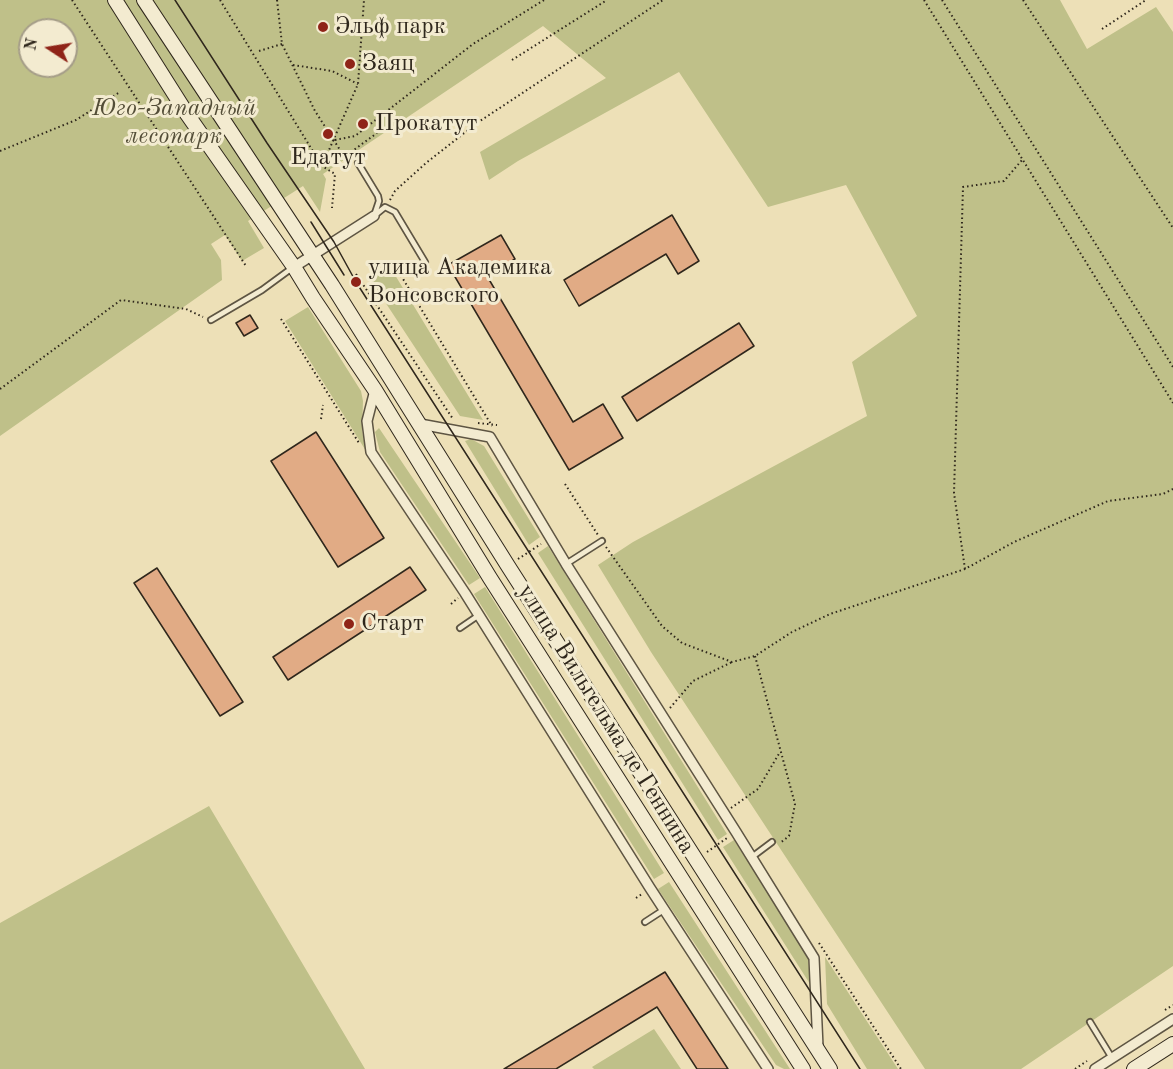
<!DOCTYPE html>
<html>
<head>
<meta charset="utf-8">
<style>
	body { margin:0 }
	#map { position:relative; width:1173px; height:1069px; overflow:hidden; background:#ede0b7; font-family:"Old Standard TT",serif }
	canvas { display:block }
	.north { position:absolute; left:18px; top:18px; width:60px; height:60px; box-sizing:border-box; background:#f3ebd0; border:2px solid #a59d88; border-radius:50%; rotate:282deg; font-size:16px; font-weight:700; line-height:24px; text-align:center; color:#2f271c }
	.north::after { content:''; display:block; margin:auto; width:21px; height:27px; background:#8f2418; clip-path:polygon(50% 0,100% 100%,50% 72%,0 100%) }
</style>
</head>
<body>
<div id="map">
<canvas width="1173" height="1069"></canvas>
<div class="north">N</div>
</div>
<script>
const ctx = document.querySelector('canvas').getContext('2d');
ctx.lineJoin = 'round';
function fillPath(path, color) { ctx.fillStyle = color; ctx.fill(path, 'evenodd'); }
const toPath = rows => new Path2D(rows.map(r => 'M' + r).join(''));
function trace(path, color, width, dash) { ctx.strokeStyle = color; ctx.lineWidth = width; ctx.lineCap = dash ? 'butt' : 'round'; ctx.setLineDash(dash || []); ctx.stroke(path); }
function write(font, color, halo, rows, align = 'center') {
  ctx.font = font + ' "Old Standard TT",serif'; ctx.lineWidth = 6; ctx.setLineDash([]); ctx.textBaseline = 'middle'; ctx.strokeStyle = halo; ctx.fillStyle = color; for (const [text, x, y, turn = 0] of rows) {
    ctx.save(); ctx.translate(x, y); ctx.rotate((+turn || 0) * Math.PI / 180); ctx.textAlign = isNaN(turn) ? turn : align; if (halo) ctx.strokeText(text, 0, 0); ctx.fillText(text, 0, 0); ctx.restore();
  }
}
fillPath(toPath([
	[0,0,1060,0,1087,49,1156,7,1173,32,1173,966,1021,1069,925,1069,651,652,598,565,633,542,867,416,852,362,917,316,846,185,768,207,679,72,518,161,489,180,480,152,606,78,543,26,323,174,326,179,320,212,303,186,248,221,264,248,242,261,225,235,211,244,221,260,222,280,0,436],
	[30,30,66,30,66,66,30,66],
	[373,271,395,275,483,420,460,416,368,276],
	[308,307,361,391,363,401,362,431,366,451,285,321],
	[379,428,480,578,469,585,380,452,375,432],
	[471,439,484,446,540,537,529,545,465,441],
	[548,546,727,834,718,840,538,553],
	[485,587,664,873,654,879,474,594],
	[209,806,365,1069,0,1069,0,923],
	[734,840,808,955,810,984,723,847],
	[669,882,790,1069,784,1069,776,1065,658,889],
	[825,957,898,1069,867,1069,827,1004],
	[654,1029,681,1069,594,1069,592,1067]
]), '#bfc089');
const building = toPath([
	[672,215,699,261,678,274,666,254,579,306,564,280,672,215],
	[501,235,515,259,487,276,573,422,603,404,623,438,569,470,448,265,501,235],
	[250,315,258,328,244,336,236,323,250,315],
	[739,323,754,346,637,421,622,397,739,323],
	[316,432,384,538,338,567,271,461,316,432],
	[410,567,426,590,288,680,273,657,410,567],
	[157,568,243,702,220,716,134,583,157,568],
	[665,972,728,1069,697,1069,657,1007,556,1069,504,1069,665,972]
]);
fillPath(building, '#e1ab85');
trace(building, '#2f271c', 1.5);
const lane = toPath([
	[358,163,378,196,379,201,374,216],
	[374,216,385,207,395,212,425,262],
	[211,320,262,290,292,268],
	[566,564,602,541],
	[460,628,479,615],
	[752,857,772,842],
	[645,922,665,909],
	[1090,1022,1112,1058]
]);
const street = toPath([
	[294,267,374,216],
	[375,390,367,421,371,452,465,593,650,888,768,1069],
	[420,424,490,437,566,564,736,832,814,958,818,1047],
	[1095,1069,1173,1019]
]);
const secondary = toPath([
	[115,0,187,114,294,267,313,298,375,390,490,578,803,1069],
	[144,0,332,285,508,566,830,1069],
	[1134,1069,1173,1044]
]);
trace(lane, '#5e5543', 8);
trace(street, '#5e5543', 12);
trace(secondary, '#2f271c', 16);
trace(toPath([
	[72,0,246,266],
	[220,0,322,166,335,174,332,208],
	[277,0,282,44,315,111,342,153,351,152,354,157],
	[924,0,1173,403],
	[942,0,1173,367],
	[1023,0,1173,228],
	[1102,29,1146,0],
	[259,51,282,44],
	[512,60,607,0],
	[293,65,332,71,358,84],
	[335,140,355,136,473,44,544,0],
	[0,151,76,120,120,92],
	[351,152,377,133],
	[322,166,358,84,364,0],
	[390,200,395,191,426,163,477,123,663,0],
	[367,262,370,267,397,269,492,426],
	[356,274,453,419],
	[281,319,359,443],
	[0,389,121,300,186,309,203,317],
	[321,419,323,405],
	[478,423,497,425],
	[565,484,598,535],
	[606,547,662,626,682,643,732,662,755,656,792,632,830,614,965,569,1014,542,1108,501,1163,494,1173,489],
	[518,559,541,544],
	[965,569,954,493,963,187,1004,181,1022,160],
	[451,604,458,598],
	[755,656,795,804,789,836,780,843],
	[670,708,693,681,732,662],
	[731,808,758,789,780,752],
	[707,852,727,838],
	[636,898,642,894],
	[819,943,901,1069],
	[1165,1010,1173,1005],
	[1075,1069,1087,1061]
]), '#2f271c', 2, [1.5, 3]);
trace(lane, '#f3ebd0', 4.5);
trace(street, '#f3ebd0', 9);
trace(secondary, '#f3ebd0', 14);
trace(toPath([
	[175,0,267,143,334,242,356,282,860,1069],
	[311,222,344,275]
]), '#2f271c', 1.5);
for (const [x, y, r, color] of [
	[323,27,6,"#8f2418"],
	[350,64,6,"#8f2418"],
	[363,124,6,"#8f2418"],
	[328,134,6,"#8f2418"],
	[356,282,6,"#8f2418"],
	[349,624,6,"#8f2418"]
]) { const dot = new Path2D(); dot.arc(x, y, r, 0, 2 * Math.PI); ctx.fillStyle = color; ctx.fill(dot); trace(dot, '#f3ebd0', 2); }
write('24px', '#2f271c', '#f3ebd0', [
	["Эльф парк",335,27],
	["Заяц",362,64],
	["Прокатут",375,124],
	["Едатут",328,158,"center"],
	["улица Академика",368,268],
	["Вонсовского",368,296],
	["Старт",361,624]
], 'left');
write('italic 24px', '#534d37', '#f3ebd0', [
	["Юго-Западный",174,109],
	["лесопарк",174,137]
]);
write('24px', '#2f271c', '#f3ebd0', [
	["улица Вильгельма де Геннина",606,719,58]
]);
</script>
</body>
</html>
